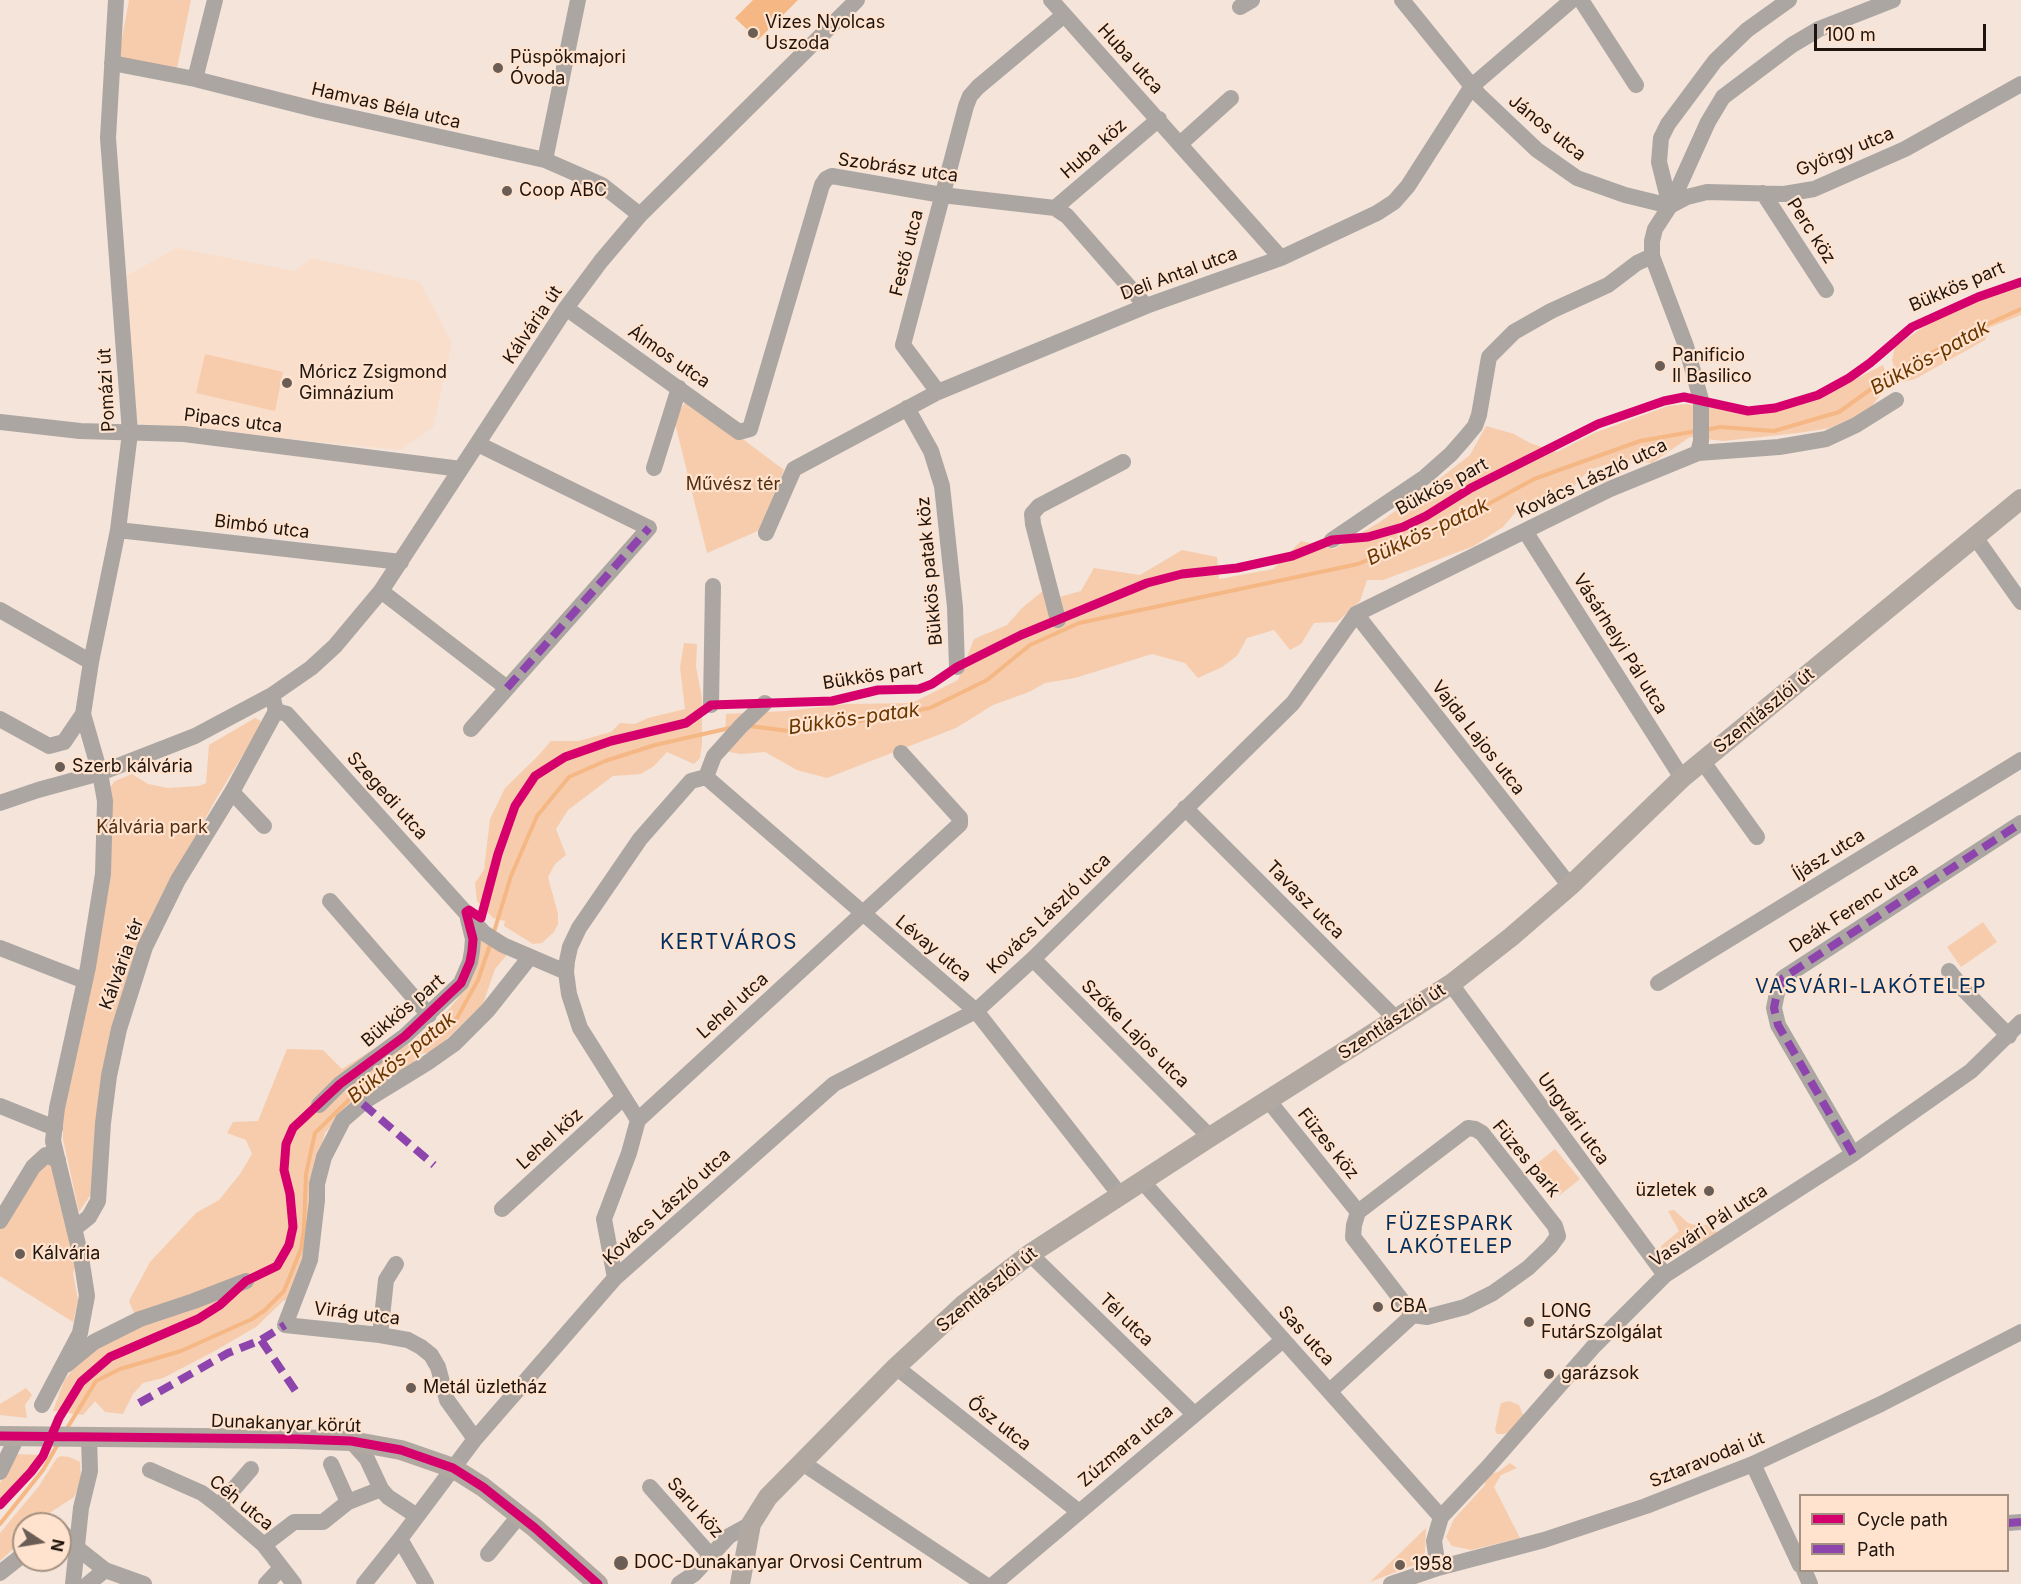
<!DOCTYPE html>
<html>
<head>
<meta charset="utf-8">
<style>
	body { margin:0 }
	#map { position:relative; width:2021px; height:1584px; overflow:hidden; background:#f4e4d9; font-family:Inter,sans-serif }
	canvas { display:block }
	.legend { position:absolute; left:1799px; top:1494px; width:210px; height:78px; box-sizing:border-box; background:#ffe3ce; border:2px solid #a59181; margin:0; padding:8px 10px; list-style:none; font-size:18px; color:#1f150e }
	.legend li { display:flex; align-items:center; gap:12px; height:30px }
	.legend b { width:30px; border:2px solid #a59181 }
	.north { position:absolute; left:12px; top:1512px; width:60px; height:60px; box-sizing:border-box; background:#ffe3ce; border:2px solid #a59181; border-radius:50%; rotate:102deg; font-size:16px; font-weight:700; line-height:24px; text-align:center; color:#1f150e }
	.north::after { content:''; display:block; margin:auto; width:21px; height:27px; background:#6a5d55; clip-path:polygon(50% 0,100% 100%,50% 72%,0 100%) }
	.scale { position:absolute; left:1814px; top:24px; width:172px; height:27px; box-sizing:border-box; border:3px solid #1f150e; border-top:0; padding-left:8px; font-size:18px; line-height:21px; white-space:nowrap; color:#1f150e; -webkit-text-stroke:4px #ffe3ce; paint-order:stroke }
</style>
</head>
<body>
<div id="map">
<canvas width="2021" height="1584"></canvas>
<ul class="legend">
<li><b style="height:8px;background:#d6006c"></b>Cycle path</li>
<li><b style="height:8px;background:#8e44ad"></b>Path</li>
</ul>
<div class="north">N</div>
<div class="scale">100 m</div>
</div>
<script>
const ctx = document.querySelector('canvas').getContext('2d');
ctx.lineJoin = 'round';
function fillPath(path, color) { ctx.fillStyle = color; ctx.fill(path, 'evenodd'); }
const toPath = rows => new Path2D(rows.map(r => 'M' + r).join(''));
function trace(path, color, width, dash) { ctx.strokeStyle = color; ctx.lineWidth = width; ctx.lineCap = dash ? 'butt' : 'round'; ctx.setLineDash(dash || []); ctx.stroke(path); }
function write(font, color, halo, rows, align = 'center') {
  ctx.font = font + ' Inter,sans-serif'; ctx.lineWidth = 4.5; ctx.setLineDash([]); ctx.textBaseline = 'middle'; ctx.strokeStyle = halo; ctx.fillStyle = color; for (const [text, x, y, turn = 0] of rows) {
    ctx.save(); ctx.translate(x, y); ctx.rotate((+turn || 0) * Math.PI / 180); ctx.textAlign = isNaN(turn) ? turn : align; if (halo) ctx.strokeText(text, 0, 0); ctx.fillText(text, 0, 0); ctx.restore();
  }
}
fillPath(toPath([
	[177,248,294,271,312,258,420,282,452,343,433,427,400,450,135,423,124,277]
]), '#f9decb');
fillPath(toPath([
	[129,0,191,0,176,73,118,60],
	[2021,286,2021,315,1988,328,1985,340,1915,379,1903,382,1897,377,1892,360,1895,347,1932,321,1977,300],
	[205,354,283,372,275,411,196,393],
	[1883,365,1889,384,1868,411,1830,428,1798,433,1723,441,1690,437,1652,463,1624,459,1589,470,1574,486,1520,507,1503,527,1474,546,1383,580,1367,580,1360,601,1337,622,1314,623,1301,644,1290,650,1274,630,1247,638,1237,656,1222,667,1198,678,1185,663,1152,654,1075,678,1045,683,1029,692,993,705,956,728,827,778,797,770,765,752,740,754,725,751,726,714,786,711,847,704,912,703,958,680,974,639,1007,625,1022,608,1044,590,1059,597,1081,591,1094,568,1140,575,1182,550,1217,557,1219,579,1273,569,1301,541,1334,549,1380,522,1438,480,1470,455,1486,426,1514,434,1530,443,1557,452,1594,433,1668,406,1687,404,1760,415,1795,405,1830,392],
	[688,398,784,470,760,530,707,553,674,419],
	[684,643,697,644,696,667,702,698,702,744,700,758,694,764,667,752,654,766,641,774,613,776,568,810,556,829,566,855,555,864,548,877,558,914,558,924,554,932,542,943,533,944,504,926,505,921,493,918,477,901,475,883,484,870,490,819,505,788,537,757,551,741,579,741,611,732,620,723,635,724,648,718,685,709,680,667],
	[255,718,261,721,259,728,213,804,140,941,91,1194,79,1212,63,1139,63,1110,109,789,115,781,132,774,148,784,168,788,199,786,206,783,209,745],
	[1983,922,1997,942,1961,967,1947,947],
	[473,930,504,949,506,956,495,969,483,1004,433,1052,419,1054,411,1066,389,1079,367,1086,356,1107,343,1112,325,1133,315,1170,301,1294,283,1301,256,1327,213,1352,163,1378,143,1383,133,1394,123,1414,105,1412,95,1401,83,1415,53,1411,64,1381,81,1359,139,1325,129,1301,150,1262,196,1213,219,1200,240,1174,252,1154,246,1140,227,1133,233,1122,258,1121,287,1049,323,1050,342,1069,380,1045,404,1047,439,1021,459,997,478,962],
	[1555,1149,1580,1179,1560,1195,1535,1165],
	[41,1162,51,1163,76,1264,73,1273,78,1300,73,1322,0,1276,0,1228],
	[1674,1210,1688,1223,1699,1226,1710,1224,1716,1228,1716,1235,1665,1260,1661,1246,1679,1231,1668,1211],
	[26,1388,32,1395,25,1405,27,1418,0,1415,0,1404],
	[1509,1401,1519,1405,1523,1415,1513,1431,1504,1434,1497,1434,1495,1430,1501,1403],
	[16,1454,40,1455,30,1471,0,1500,0,1483],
	[61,1456,69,1457,80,1462,81,1481,74,1497,48,1514,39,1524,24,1524,24,1539,0,1561,0,1533,39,1486,57,1458],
	[1510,1463,1517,1468,1501,1475,1494,1487,1520,1538,1471,1550,1452,1546,1446,1537,1454,1519,1485,1485,1485,1476,1498,1472],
	[1426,1528,1425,1552,1419,1563,1370,1582]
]), '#f6ccad');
fillPath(toPath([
	[753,0,798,0,758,40,735,18]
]), '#f5b784');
trace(toPath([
	[1705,430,1720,427,1774,431,1839,412,1892,374,1970,332,2021,309],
	[750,726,789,731,866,720,930,708,987,680,1030,645,1079,623,1358,564,1461,519,1534,479,1640,441,1697,431],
	[493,935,511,876,537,816,569,777,605,761,655,745,730,728],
	[66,1430,96,1381,120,1369,181,1351,252,1319,265,1310,284,1291,301,1249,304,1229,306,1174,315,1133,367,1082,457,1018,478,980,491,942],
	[0,1524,43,1470,58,1444]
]), '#f5b784', 4);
trace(toPath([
	[1051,0,1281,258],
	[1402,0,1479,95,1537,150,1577,178,1625,195,1670,206],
	[1581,0,1636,85],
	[1240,7,1252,0],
	[112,63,195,79,318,110,545,160,602,185,640,215],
	[195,79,215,0],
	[1180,144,1231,98],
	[545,160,578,0],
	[1763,193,1826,290],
	[1670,206,1687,197,1707,192,1784,194,1814,189,1905,149,2021,84],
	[1670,206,1659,162,1661,138,1668,124,1715,61,1747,30,1789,0],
	[1055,208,1159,119],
	[566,308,739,432,750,429,822,185,826,179,832,176,942,195,1055,208,1067,216,1146,306],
	[938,392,903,345,966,106,970,96,978,87,1064,15],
	[907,408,931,451,942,486,955,607,957,667],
	[0,422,80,431,184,434,461,469],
	[1698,453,1779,447,1826,439,1856,425,1896,400],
	[654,468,679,388],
	[118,530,401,562],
	[1525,531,1682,778],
	[766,533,794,469,938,392,1146,306,1281,258,1377,213,1394,202,1408,186,1472,86,1572,0],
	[1975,537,2021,602],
	[1332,540,1425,477,1451,454,1465,438,1475,426,1479,415,1489,357,1514,332,1551,311,1608,285,1637,263,1652,256],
	[381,591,507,688],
	[0,610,91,662],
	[1356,614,1570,886],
	[1058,620,1033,524,1032,514,1039,506,1123,462],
	[711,705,713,586],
	[276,711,287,714,484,933,503,945,566,972],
	[0,719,49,746,64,742,83,714],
	[471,729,649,528,478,444],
	[1703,762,1757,837],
	[706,777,976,1011,1120,1195],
	[706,777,714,756,741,726,765,703],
	[232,792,264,826],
	[0,803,38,790,100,773,195,736,272,695,311,668,335,646,381,591,566,308,601,261,640,215,857,0],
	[1185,808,1397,1020],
	[330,901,429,1015],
	[0,948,85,981],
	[1033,959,1210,1137],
	[1949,971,1965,991,2009,1036],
	[1658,983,2021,760],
	[1451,984,1665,1275],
	[1268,1100,1358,1212],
	[319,1105,340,1084,405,1036,461,983,470,962,472,951,473,939,468,919],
	[0,1106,55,1128],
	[638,1120,580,1028,569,994,566,972,567,961,570,947,579,928,640,839,691,781,706,777],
	[1468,1128,1475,1129,1482,1133,1555,1226,1558,1236,1550,1247,1528,1268,1493,1293,1465,1307,1427,1317,1413,1315,1353,1237,1354,1225,1358,1212,1468,1128],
	[1853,1154,1778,1025,1774,1008,1777,993,1783,978,2021,823],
	[1142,1181,1441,1517],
	[502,1209,623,1098],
	[0,1221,33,1167,46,1155,58,1160],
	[74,1229,89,1217,98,1201,103,1123,109,1076,119,1029,145,947,178,880,232,792,276,711,272,695],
	[1030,1254,1194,1414],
	[615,1278,604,1219,629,1153,638,1120,960,824,960,818,901,753],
	[380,1335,386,1280,396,1264],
	[66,1365,94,1342,140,1319,194,1301,246,1281],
	[896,1367,1078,1511],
	[1330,1391,1413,1315],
	[42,1405,80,1333,87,1296,81,1257,53,1141,57,1108,88,967,103,874,105,801,100,773,83,714,91,662,118,530,130,433,108,138,116,0],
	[475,1439,447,1400,438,1367,431,1355,421,1347,408,1340,380,1335,285,1325,310,1260,317,1200,317,1184,324,1157,343,1120,365,1101,427,1063,454,1044,488,1010,530,957],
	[351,1441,367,1459,381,1489,388,1497,417,1516],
	[801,1462,984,1584],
	[331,1464,348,1502],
	[1753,1464,1800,1565],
	[150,1470,202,1493,219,1506,264,1545,294,1584],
	[0,1472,17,1437],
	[650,1487,711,1556],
	[219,1506,251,1469],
	[2008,1523,2021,1522],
	[60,1530,76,1547,105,1570,144,1584],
	[400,1539,426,1584],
	[264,1545,294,1522,323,1522,348,1502,381,1489],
	[488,1554,519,1516],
	[1438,1568,1434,1541,1441,1517,1488,1467,1594,1346,1665,1275,1853,1154,1971,1071,2021,1022],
	[1804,1570,1810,1584],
	[0,1573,24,1554],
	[73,1584,81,1508,90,1471,89,1437],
	[88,1584,105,1570],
	[266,1584,281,1568],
	[364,1584,400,1539,475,1439,615,1278,834,1084,976,1011,1033,959,1293,703,1356,614,1610,489,1698,453,1701,441,1701,400,1686,346,1652,256,1652,241,1655,229,1670,206,1708,122,1723,97,1792,45,1819,29,1893,0],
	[679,1584,694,1574,729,1536,751,1524],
	[994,1584,1283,1340],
	[1391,1584,1438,1568,1544,1540,1646,1506,1753,1464,1881,1404,2021,1332]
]), '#aca6a2', 16);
trace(toPath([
	[0,1436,296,1439,351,1441,401,1450,453,1468,483,1487,535,1528,598,1584],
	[740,1584,751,1524,768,1497,896,1367,963,1305,1030,1254,1210,1137,1451,984,1511,937,1570,886,1682,778,2021,499]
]), '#b1a8a2', 20);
trace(toPath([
	[507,688,649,528],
	[363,1104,434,1165],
	[1853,1154,1778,1025,1774,1008,1777,993,1783,978,2021,823],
	[261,1340,297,1393],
	[139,1403,228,1353,261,1340,285,1325],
	[2008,1523,2021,1522]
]), '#8e44ad', 8, [15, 8]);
trace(toPath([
	[0,1436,296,1439,351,1441,401,1450,453,1468,483,1487,535,1528,598,1584],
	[0,1505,31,1472,43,1456,59,1418,81,1382,110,1357,198,1319,220,1305,246,1281,277,1266,289,1245,293,1227,290,1194,284,1170,286,1144,293,1128,340,1084,405,1036,461,983,470,962,472,951,473,939,466,912,469,910,481,918,498,854,515,806,535,776,565,757,611,741,686,723,711,705,832,701,878,690,919,689,932,684,957,667,1021,635,1147,583,1182,574,1237,568,1292,556,1332,540,1368,537,1403,527,1426,516,1471,488,1598,424,1664,401,1684,397,1748,411,1775,408,1818,395,1849,378,1870,363,1912,327,1978,297,2021,282]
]), '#d6006c', 9);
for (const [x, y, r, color] of [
	[753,33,6,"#6a5d55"],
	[498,68,6,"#6a5d55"],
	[507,191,6,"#6a5d55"],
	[1660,366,6,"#6a5d55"],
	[287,383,6,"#6a5d55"],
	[60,767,6,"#6a5d55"],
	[1709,1191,6,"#6a5d55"],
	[20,1254,6,"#6a5d55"],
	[1378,1307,6,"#6a5d55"],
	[1529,1322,6,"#6a5d55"],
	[1549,1374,6,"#6a5d55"],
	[411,1388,6,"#6a5d55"],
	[621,1563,8,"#6a5d55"],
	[1400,1565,6,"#6a5d55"]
]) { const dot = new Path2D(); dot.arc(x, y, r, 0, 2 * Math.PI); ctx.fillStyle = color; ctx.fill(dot); trace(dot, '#ffe3ce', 2); }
write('18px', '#1f150e', '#ffe3ce', [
	["Vizes Nyolcas",765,23],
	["Uszoda",765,44],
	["Püspökmajori",510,58],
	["Óvoda",510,79],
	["Coop ABC",519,191],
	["Panificio",1672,356],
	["Il Basilico",1672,377],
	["Móricz Zsigmond",299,373],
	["Gimnázium",299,394],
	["Szerb kálvária",72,767],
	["üzletek",1697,1191,"right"],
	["Kálvária",32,1254],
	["CBA",1390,1307],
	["LONG",1541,1312],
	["FutárSzolgálat",1541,1333],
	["garázsok",1561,1374],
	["Metál üzletház",423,1388],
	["DOC-Dunakanyar Orvosi Centrum",634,1563],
	["1958",1412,1565]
], 'left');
write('18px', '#1f150e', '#ffe3ce', [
	["Huba utca",1130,59,48],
	["Hamvas Béla utca",386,106,13],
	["János utca",1547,128,39],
	["Huba köz",1094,149,-41],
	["György utca",1845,152,-22],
	["Szobrász utca",898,168,8],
	["Perc köz",1811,231,57],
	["Festő utca",907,253,-76],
	["Deli Antal utca",1179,274,-20],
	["Bükkös part",1957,287,-23],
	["Kálvária út",533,325,-56],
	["Álmos utca",669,357,35],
	["Pomázi út",107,390,-93],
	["Pipacs utca",233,421,7],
	["Kovács László utca",1592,479,-25],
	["Bükkös part",1442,487,-28],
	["Bimbó utca",262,527,7],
	["Bükkös patak köz",930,571,-95],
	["Vásárhelyi Pál utca",1620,644,58],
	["Bükkös part",873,676,-9],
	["Szentlászlói út",1764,711,-39],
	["Vajda Lajos utca",1478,738,52],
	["Szegedi utca",387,796,48],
	["Íjász utca",1829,855,-32],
	["Tavasz utca",1305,900,45],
	["Deák Ferenc utca",1854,908,-33],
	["Kovács László utca",1049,914,-44],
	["Lévay utca",933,949,40],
	["Kálvária tér",122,964,-70],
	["Lehel utca",733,1006,-42],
	["Bükkös part",403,1011,-40],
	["Szentlászlói út",1392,1022,-33],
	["Szőke Lajos utca",1135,1034,45],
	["Ungvári utca",1573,1119,54],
	["Lehel köz",550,1139,-42],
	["Füzes köz",1328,1144,51],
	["Füzes park",1526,1159,50],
	["Kovács László utca",667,1207,-42],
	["Vasvári Pál utca",1709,1226,-33],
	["Szentlászlói út",987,1290,-39],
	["Virág utca",357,1314,7],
	["Tél utca",1126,1320,44],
	["Sas utca",1306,1336,48],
	["Dunakanyar körút",286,1424,2],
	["Ősz utca",999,1424,38],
	["Zúzmara utca",1126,1446,-40],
	["Sztaravodai út",1707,1460,-22],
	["Céh utca",241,1503,39],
	["Saru köz",695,1508,48]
]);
write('18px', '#502f13', '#ffe3ce', [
	["Művész tér",733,485],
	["Kálvária park",152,828]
]);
write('italic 20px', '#6a3600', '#ffe3ce', [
	["Bükkös-patak",1930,358,-29],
	["Bükkös-patak",1428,532,-25],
	["Bükkös-patak",854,719,-8],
	["Bükkös-patak",402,1058,-39]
]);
ctx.letterSpacing = '1.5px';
write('20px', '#002e5f', '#ffe3ce', [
	["VASVÁRI-LAKÓTELEP",1871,987],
	["FÜZESPARK",1450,1224],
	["LAKÓTELEP",1450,1247]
]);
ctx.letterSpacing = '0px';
ctx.letterSpacing = '1.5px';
write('21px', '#002e5f', '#ffe3ce', [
	["KERTVÁROS",729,943]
]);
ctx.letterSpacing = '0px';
</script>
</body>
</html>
